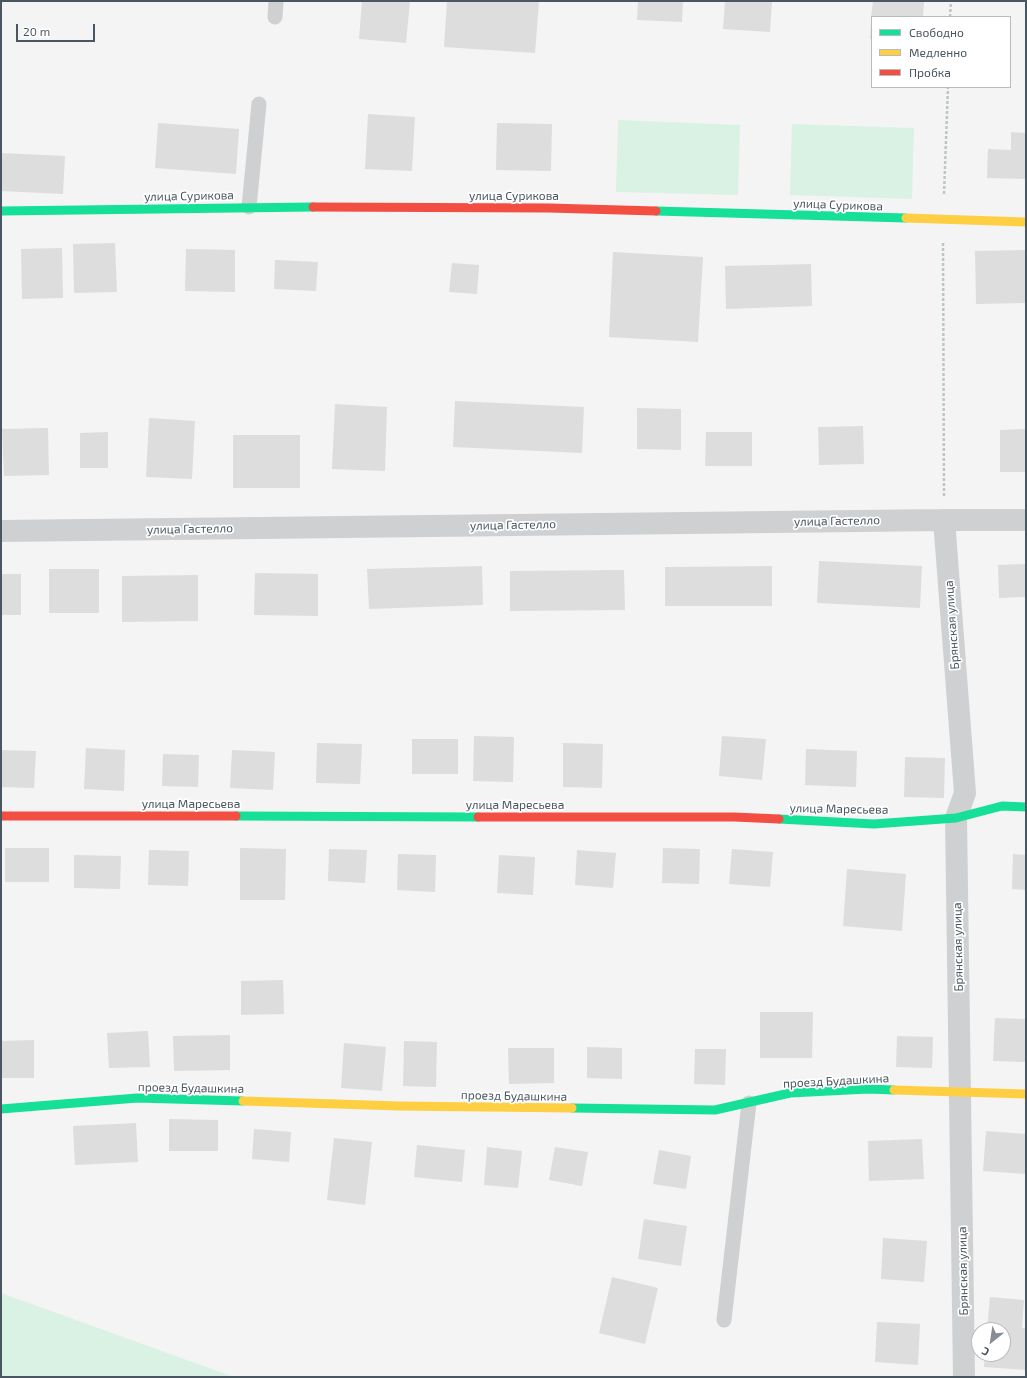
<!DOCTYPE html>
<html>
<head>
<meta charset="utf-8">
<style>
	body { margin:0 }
	#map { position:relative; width:1027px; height:1378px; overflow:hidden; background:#f4f4f4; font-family:"Exo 2",sans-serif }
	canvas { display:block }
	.frame { position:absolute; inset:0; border:2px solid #4a5661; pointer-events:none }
	.legend { position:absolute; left:871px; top:16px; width:140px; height:72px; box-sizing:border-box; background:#fff; border:1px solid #b7bbc0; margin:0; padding:5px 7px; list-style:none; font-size:12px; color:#4a5661 }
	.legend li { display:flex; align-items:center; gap:8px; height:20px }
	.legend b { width:20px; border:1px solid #b7bbc0 }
	.north { position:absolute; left:971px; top:1322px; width:40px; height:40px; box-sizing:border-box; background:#fff; border:1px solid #b7bbc0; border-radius:50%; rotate:210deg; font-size:11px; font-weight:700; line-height:16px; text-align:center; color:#4a5661 }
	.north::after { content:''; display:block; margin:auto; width:14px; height:18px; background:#868d94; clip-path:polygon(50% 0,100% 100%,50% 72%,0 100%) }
	.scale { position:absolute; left:16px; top:24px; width:79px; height:18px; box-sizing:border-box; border:2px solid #4a5661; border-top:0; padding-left:5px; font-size:12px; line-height:14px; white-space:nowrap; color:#4a5661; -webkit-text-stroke:3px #fff; paint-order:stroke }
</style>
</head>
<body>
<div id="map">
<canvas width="1027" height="1378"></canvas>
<div class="frame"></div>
<ul class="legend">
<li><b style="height:5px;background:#16e098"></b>Свободно</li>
<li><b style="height:5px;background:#ffcf43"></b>Медленно</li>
<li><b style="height:5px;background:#f24e42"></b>Пробка</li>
</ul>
<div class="north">С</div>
<div class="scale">20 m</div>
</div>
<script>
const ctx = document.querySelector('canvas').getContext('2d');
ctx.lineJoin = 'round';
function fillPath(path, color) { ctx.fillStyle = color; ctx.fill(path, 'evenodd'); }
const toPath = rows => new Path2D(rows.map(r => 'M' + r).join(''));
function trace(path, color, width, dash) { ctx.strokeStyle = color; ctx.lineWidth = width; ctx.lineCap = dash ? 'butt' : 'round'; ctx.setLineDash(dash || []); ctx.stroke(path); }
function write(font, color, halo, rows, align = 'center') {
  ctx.font = font + ' "Exo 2",sans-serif'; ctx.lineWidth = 3.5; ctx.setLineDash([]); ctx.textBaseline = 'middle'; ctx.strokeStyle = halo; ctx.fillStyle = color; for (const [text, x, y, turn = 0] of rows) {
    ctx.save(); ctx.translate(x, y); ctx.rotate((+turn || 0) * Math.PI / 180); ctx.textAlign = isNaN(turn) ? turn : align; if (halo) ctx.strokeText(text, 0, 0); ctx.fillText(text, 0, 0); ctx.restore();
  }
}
fillPath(toPath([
	[618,120,740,125,738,195,616,192],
	[792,124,914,128,912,199,790,195],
	[1,1293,234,1377,1,1377]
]), '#d9f2e3');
fillPath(toPath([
	[362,1,410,1,406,43,359,39],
	[447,1,539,2,535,53,444,47],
	[638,1,683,1,682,22,637,20],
	[725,1,772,1,770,32,723,29],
	[873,1,924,1,923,17,871,17],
	[871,24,872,24,872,39,870,39],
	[368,114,415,117,412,171,365,169],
	[158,123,239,129,236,174,155,168],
	[497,123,552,124,551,171,496,170],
	[1011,132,1026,133,1026,179,987,178,988,149,1011,150],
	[1,153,65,156,63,194,1,191],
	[115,243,117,292,74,293,73,244],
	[62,248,63,298,22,299,21,249],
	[186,249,235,250,235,292,185,291],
	[1026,250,1026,303,976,304,975,251],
	[613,252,703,257,698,342,609,337],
	[275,260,318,262,316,291,274,289],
	[452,263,479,265,477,294,449,292],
	[811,264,812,306,726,309,725,266],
	[455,401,584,407,582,453,453,447],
	[335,404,387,407,385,471,332,469],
	[637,408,681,409,681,450,637,449],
	[149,418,195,421,192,479,146,477],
	[863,426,864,464,819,465,818,427],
	[48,428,49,475,4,476,2,429],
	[1026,429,1026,472,1000,472,1000,430],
	[108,432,108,468,80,468,80,433],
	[706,432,752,432,752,466,705,466],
	[233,435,300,435,300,488,233,488],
	[819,561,922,566,920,608,817,603],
	[1026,564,1026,597,999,598,998,565],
	[482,566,483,605,369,609,367,569],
	[772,566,772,606,665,606,665,567],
	[49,569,99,569,99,613,49,613],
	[624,570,625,610,510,611,510,571],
	[255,573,318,574,318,616,254,615],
	[1,574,21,574,21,615,1,615],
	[198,575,198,621,122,622,122,576],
	[474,736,514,737,513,782,473,781],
	[722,736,766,739,762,780,719,776],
	[412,739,458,739,458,774,412,774],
	[317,743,362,744,360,784,316,783],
	[563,743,603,744,602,788,563,787],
	[86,748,125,750,124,791,84,789],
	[806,749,857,751,856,787,805,785],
	[1,750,36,751,34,788,1,787],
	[232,750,275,752,273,790,230,788],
	[163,754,199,755,198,787,162,786],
	[905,757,945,758,944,798,904,797],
	[5,848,49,848,49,882,5,882],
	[240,848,286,849,285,900,240,900],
	[663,848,700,849,699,884,662,883],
	[329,849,367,850,365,883,328,881],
	[732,849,773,852,770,887,729,884],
	[149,850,189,851,188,886,148,885],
	[577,850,616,853,613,888,575,885],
	[398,854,436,855,435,892,397,890],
	[1013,854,1026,855,1026,890,1012,889],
	[74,855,121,856,120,889,74,888],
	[499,855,535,857,533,895,497,893],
	[847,869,906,874,902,931,843,926],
	[283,980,284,1014,241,1015,241,981],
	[760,1012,813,1012,812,1058,760,1058],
	[995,1018,1026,1019,1026,1062,993,1061],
	[148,1031,150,1067,109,1068,107,1033],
	[230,1035,230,1070,174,1071,173,1036],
	[897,1036,933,1037,932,1068,896,1067],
	[34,1040,34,1078,1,1078,1,1041],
	[404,1041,437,1042,436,1087,403,1086],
	[344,1043,386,1047,382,1091,341,1088],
	[587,1047,622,1048,622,1079,587,1078],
	[508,1048,554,1048,554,1083,509,1084],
	[695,1049,726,1049,725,1085,694,1084],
	[169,1119,218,1120,218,1151,169,1151],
	[136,1123,138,1162,75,1165,73,1126],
	[254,1129,291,1132,289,1162,252,1159],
	[986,1131,1026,1134,1026,1174,983,1171],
	[334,1138,372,1142,365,1205,327,1200],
	[922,1139,924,1179,869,1181,868,1141],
	[417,1145,465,1150,462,1182,414,1177],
	[487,1147,522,1151,518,1188,484,1185],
	[555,1147,588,1152,582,1186,549,1180],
	[659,1150,691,1156,686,1189,653,1184],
	[644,1219,687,1226,681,1266,638,1259],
	[883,1238,927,1241,924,1282,881,1279],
	[612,1277,658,1288,645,1344,599,1333],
	[990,1297,1024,1300,1022,1328,1026,1328,1026,1370,984,1367,985,1354,1003,1354,1003,1330,987,1330],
	[877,1322,920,1324,918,1365,875,1362]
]), '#ddddde');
trace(toPath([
	[950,17,951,1],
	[944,194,948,87],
	[943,243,944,496]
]), '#bcc7c4', 2.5, [3, 2]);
trace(toPath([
	[275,17,276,1],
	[249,207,259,104],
	[724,1320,749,1103]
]), '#ced0d2', 15);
trace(toPath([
	[944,520,965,793,956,818,964,1377],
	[1,531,944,520,1026,520]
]), '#ced0d2', 22);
trace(toPath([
	[1,211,313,207],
	[656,211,906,218],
	[236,816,478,817],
	[779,819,874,824,956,818,1002,806,1026,807],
	[572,1108,715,1110,790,1093,868,1089,894,1090],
	[1,1109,137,1098,243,1101]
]), '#16e098', 9);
trace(toPath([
	[906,218,1026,222],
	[894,1090,1026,1094],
	[243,1101,399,1106,572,1108]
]), '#ffcf43', 9);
trace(toPath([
	[313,207,549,208,656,211],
	[1,816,236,816],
	[478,817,734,817,779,819]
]), '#f24e42', 9);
write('12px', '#4a5661', '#fff', [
	["улица Сурикова",189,196,-1],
	["улица Сурикова",514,196],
	["улица Сурикова",838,205,2],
	["улица Гастелло",837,521,-1],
	["улица Гастелло",513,525,-1],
	["улица Гастелло",190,529,-1],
	["Брянская улица",952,625,-94],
	["улица Маресьева",191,804],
	["улица Маресьева",515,805],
	["улица Маресьева",839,809,1],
	["Брянская улица",958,947,-91],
	["проезд Будашкина",836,1081,-3],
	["проезд Будашкина",191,1088,1],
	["проезд Будашкина",514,1096,1],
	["Брянская улица",963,1271,-91]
]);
</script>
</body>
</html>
